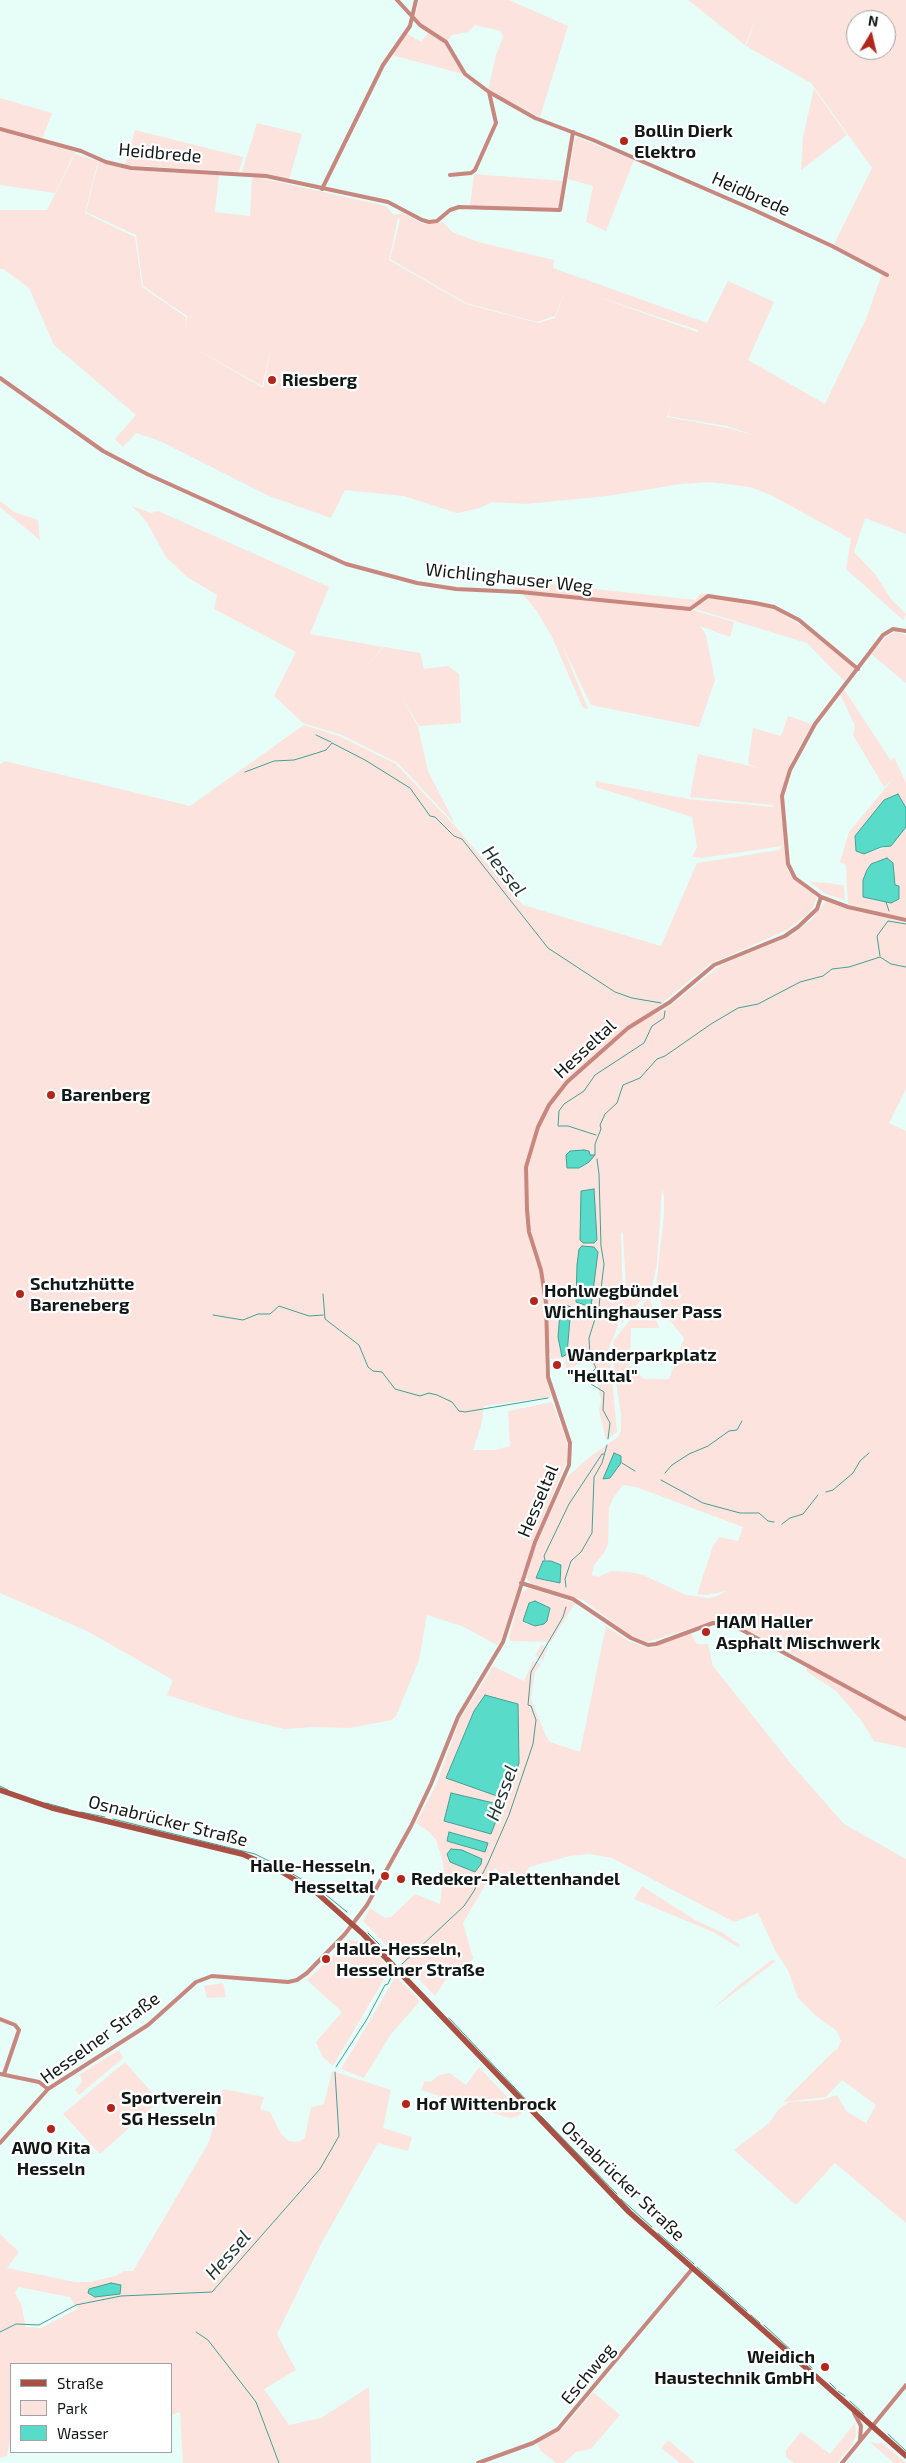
<!DOCTYPE html>
<html>
<head>
<meta charset="utf-8">
<style>
	body { margin:0 }
	#map { position:relative; width:906px; height:2463px; overflow:hidden; background:#e6fdf8; font-family:"Exo 2",sans-serif }
	canvas { display:block }
	.legend { position:absolute; left:10px; top:2363px; width:162px; height:90px; box-sizing:border-box; background:#fff; border:1px solid #a0a3a2; margin:0; padding:6px 9px; list-style:none; font-size:15px; color:#111917 }
	.legend li { display:flex; align-items:center; gap:10px; height:25px }
	.legend b { width:25px; border:1px solid #a0a3a2 }
	.north { position:absolute; left:846px; top:10px; width:50px; height:50px; box-sizing:border-box; background:#fff; border:1px solid #a0a3a2; border-radius:50%; rotate:9deg; font-size:14px; font-weight:700; line-height:20px; text-align:center; color:#111917 }
	.north::after { content:''; display:block; margin:auto; width:18px; height:22px; background:#b4251c; clip-path:polygon(50% 0,100% 100%,50% 72%,0 100%) }
</style>
</head>
<body>
<div id="map">
<canvas width="906" height="2463"></canvas>
<ul class="legend">
<li><b style="height:6px;background:#a94f44"></b>Straße</li>
<li><b style="height:14px;background:#fce3de"></b>Park</li>
<li><b style="height:14px;background:#59dbca"></b>Wasser</li>
</ul>
<div class="north">N</div>
</div>
<script>
const ctx = document.querySelector('canvas').getContext('2d');
ctx.lineJoin = 'round';
function fillPath(path, color) { ctx.fillStyle = color; ctx.fill(path, 'evenodd'); }
const toPath = rows => new Path2D(rows.map(r => 'M' + r).join(''));
function trace(path, color, width, dash) { ctx.strokeStyle = color; ctx.lineWidth = width; ctx.lineCap = dash ? 'butt' : 'round'; ctx.setLineDash(dash || []); ctx.stroke(path); }
function write(font, color, halo, rows, align = 'center') {
  ctx.font = font + ' "Exo 2",sans-serif'; ctx.lineWidth = 4.5; ctx.setLineDash([]); ctx.textBaseline = 'middle'; ctx.strokeStyle = halo; ctx.fillStyle = color; for (const [text, x, y, turn = 0] of rows) {
    ctx.save(); ctx.translate(x, y); ctx.rotate((+turn || 0) * Math.PI / 180); ctx.textAlign = isNaN(turn) ? turn : align; if (halo) ctx.strokeText(text, 0, 0); ctx.fillText(text, 0, 0); ctx.restore();
  }
}
fillPath(toPath([
	[419,0,509,0,568,26,540,117,488,90,496,55,503,37,501,31,475,25,468,32,452,35,447,41,417,20,415,17],
	[688,0,725,0,726,2,726,0,906,0,906,534,865,518,854,552,875,574,891,599,906,614,903,620,846,569,851,539,771,495,750,487,710,482,681,484,607,496,526,504,492,502,480,508,457,513,404,496,345,490,331,518,269,496,160,441,136,433,123,447,115,439,136,415,54,345,29,288,3,269,0,269,0,210,47,210,75,154,98,161,85,213,135,237,142,287,186,317,185,333,187,316,143,286,136,235,86,212,99,160,129,170,219,175,215,212,250,216,252,176,386,206,394,215,403,213,423,224,443,222,452,232,478,242,554,260,553,268,707,323,728,281,774,302,748,360,825,404,866,319,883,271,834,244,872,168,811,83,746,46,756,18,745,45],
	[856,20,886,20,886,50,856,50],
	[398,218,400,220,390,259,466,303,537,322,555,316,567,287,555,318,538,323,466,304,389,260],
	[592,295,698,330,698,331,697,332],
	[184,342,262,386,271,348,263,388],
	[673,401,668,416,727,426,756,436,728,428,667,417],
	[406,33,421,42,428,33,445,44,463,74,392,55],
	[814,89,847,135,801,170,803,137],
	[0,98,52,113,42,139,0,127],
	[257,123,302,134,289,180,242,172],
	[135,130,243,157,239,172,125,165],
	[0,131,75,152,55,193,0,185],
	[577,137,634,160,606,231,586,222,593,186,568,179,575,139],
	[474,174,563,181,559,206,555,209,470,206],
	[0,501,14,512,38,520,40,540,0,507],
	[132,506,151,513,158,511,329,587,310,634,383,647,365,668,384,647,420,653,424,669,448,666,459,674,461,723,419,726,400,694,418,727,428,771,455,824,398,763,342,735,303,723,274,696,296,652,214,609,217,595,187,577,166,557,146,521],
	[515,580,695,600,701,593,719,598,773,608,816,634,855,668,844,681,807,643,689,607,514,590],
	[522,593,693,610,734,622,730,637,700,626,706,635,715,680,699,727,591,705,562,645,588,709,583,708,552,637,536,610],
	[896,632,906,635,906,683,871,654,888,635],
	[844,689,891,761,894,757,906,783,906,808,905,805,855,836,855,845,856,851,864,854,891,846,906,827,906,919,848,904,846,865,840,862,849,832,892,780,884,787,853,735,855,726,840,694],
	[893,863,895,885,863,880,867,870],
	[788,716,812,724,792,760,780,796,787,870,794,879,817,897,813,907,808,914,787,930,710,964,657,1007,653,1016,672,1004,721,965,792,935,812,919,826,901,845,908,906,923,906,1089,889,1123,906,1131,906,1748,874,1741,861,1720,836,1691,806,1671,809,1664,770,1641,731,1623,714,1621,647,1642,631,1636,583,1600,532,1584,526,1578,536,1543,567,1477,591,1456,618,1437,621,1431,621,1415,612,1353,616,1353,644,1379,669,1379,684,1338,666,1316,657,1292,662,1291,662,1288,656,1286,664,1215,664,1196,662,1189,657,1264,652,1287,622,1323,620,1319,626,1288,623,1232,621,1234,623,1299,617,1328,609,1348,617,1432,606,1440,599,1410,601,1400,591,1360,566,1369,565,1358,550,1359,551,1353,546,1353,545,1371,551,1397,484,1406,481,1426,473,1450,496,1450,510,1446,508,1411,552,1402,567,1441,567,1460,533,1542,501,1640,497,1645,462,1626,427,1615,419,1660,396,1716,392,1720,349,1728,313,1727,284,1729,235,1717,167,1695,173,1680,87,1631,0,1593,0,764,5,761,190,806,304,725,341,737,396,764,455,826,523,905,661,946,697,863,779,850,782,846,702,858,692,857,697,847,692,817,596,787,595,781,688,799,773,807,773,805,690,797,698,754,759,768,748,764,753,728,781,736],
	[579,1249,593,1306,591,1307,576,1302],
	[623,1485,636,1487,743,1527,738,1541,719,1537,713,1546,697,1594,706,1595,726,1591,718,1596,708,1598,686,1595,643,1575,629,1572,611,1571,598,1577,592,1575,594,1565,604,1553,608,1544,609,1508,613,1498],
	[545,1560,562,1568,559,1583,536,1578],
	[810,882,830,883,844,886,845,900,826,894],
	[649,1297,659,1328,631,1328,630,1364,613,1345,614,1340],
	[529,1588,575,1603,551,1642,511,1641,509,1638,520,1596,522,1592],
	[548,1617,535,1625,522,1619],
	[606,1626,629,1641,646,1647,651,1648,690,1632,697,1644,708,1644,713,1666,792,1765,844,1824,906,1859,906,2223,835,2163,796,2205,734,2150,769,2123,779,2109,789,2102,821,2100,837,2095,846,2111,866,2123,876,2105,842,2080,826,2097,783,2102,835,2050,837,2050,841,2041,837,2031,816,2016,798,1998,788,1970,776,1952,758,1913,734,1922,612,1858,589,1854,570,1856,529,1867,517,1888,495,1868,463,1923,473,1958,466,1970,455,1965,435,1996,363,1921,370,1908,385,1918,391,1917,415,1894,440,1904,444,1868,441,1855,436,1840,428,1831,416,1823,436,1785,460,1719,493,1666,524,1681,533,1661,541,1664,535,1672,531,1699,546,1736,550,1742,580,1752],
	[485,1695,446,1778,474,1711],
	[449,1832,488,1843,485,1852,448,1841],
	[541,1645,548,1647,543,1660,535,1656],
	[642,1886,695,1920,723,1933,740,1945,738,1947,713,1932,634,1899],
	[349,1940,365,1942,390,1969,333,2066,323,2057,316,2042,342,2012,307,1980],
	[772,1960,776,1961,710,2011,738,1986],
	[396,1976,420,2001,391,2034,364,2078,341,2069],
	[223,1983,226,1997,207,1998,204,1986],
	[119,2050,123,2058,79,2095,75,2090,82,2082,80,2074],
	[125,2062,159,2101,100,2154,63,2114],
	[479,2067,522,2113,518,2116,510,2118,421,2090,425,2081,431,2082,439,2075,450,2073,466,2085],
	[332,2071,391,2090,383,2128,412,2137,408,2151,378,2143,322,2242,277,2334,296,2370,264,2389,289,2425,321,2418,369,2387,371,2463,183,2463,180,2412,171,2415,171,2364,11,2364,11,2434,7,2456,0,2458,0,2234,19,2252,7,2268,75,2282,90,2282,115,2276,124,2271,133,2271,209,2142,223,2089,264,2097,260,2109,270,2112,281,2134,289,2141,298,2142,305,2138,311,2107,324,2104],
	[18,2287,70,2297,77,2309,41,2328,26,2327,21,2304,15,2293],
	[593,2392,620,2415,591,2449,576,2452,564,2463,556,2463,541,2451,537,2443,563,2428],
	[855,2423,856,2435,852,2445,837,2463,794,2463,786,2457,786,2450,801,2432,830,2454],
	[668,2440,695,2463,680,2463,661,2448],
	[870,2442,879,2444,881,2442,906,2463,894,2463]
]), '#fce3de');
const water = toPath([
	[898,794,906,808,906,827,891,846,881,847,864,854,856,851,855,836,884,800,898,794],
	[887,858,893,863,895,885,899,886,899,899,891,903,863,897,863,880,867,870,871,864,887,858],
	[584,1150,589,1151,590,1155,595,1155,589,1162,579,1168,567,1168,566,1155,570,1151,584,1150],
	[594,1189,597,1240,594,1243,583,1243,580,1240,581,1191,594,1189],
	[582,1246,594,1247,598,1252,591,1307,576,1302,577,1265,579,1249,582,1246],
	[566,1305,571,1307,567,1354,562,1357,558,1337,560,1312,566,1305],
	[614,1453,621,1456,621,1463,610,1478,603,1479,614,1453],
	[543,1561,551,1561,561,1565,560,1583,536,1578,543,1561],
	[535,1601,550,1608,547,1621,544,1624,535,1626,523,1621,529,1603,535,1601],
	[485,1695,518,1704,519,1763,510,1790,497,1796,446,1778,474,1711,485,1695],
	[451,1793,502,1805,491,1834,444,1821,451,1793],
	[449,1832,488,1843,485,1852,447,1841,449,1832],
	[451,1849,462,1850,482,1859,481,1864,475,1872,450,1862,447,1854,451,1849],
	[111,2283,121,2285,120,2294,95,2297,88,2293,89,2289,111,2283]
]);
fillPath(water, '#59dbca');
trace(water, '#43a194', 1);
trace(toPath([
	[316,735,331,742],
	[245,772,274,761,294,760,317,753,326,750,332,743,365,760,410,788,430,816,435,817,454,836,462,839,548,948,615,992,632,998,661,1003],
	[886,902,889,911],
	[880,956,877,936,888,921,906,924],
	[596,1135,568,1126,558,1126,559,1111,564,1104,584,1091,595,1075,644,1043,652,1026,664,1018,665,1011],
	[595,1155,595,1144,601,1129,600,1125,605,1114,617,1103,623,1085,640,1078,657,1059,665,1056,711,1024,738,1008,758,1004,800,982,823,976,832,969,849,967,880,957,891,964,906,967],
	[597,1159,599,1174,601,1246,604,1264,599,1306,589,1338,590,1355,596,1368,589,1375,591,1384,604,1392,603,1410,610,1423,608,1439],
	[323,1294,325,1319,359,1345,368,1367,373,1371,382,1372,395,1389,420,1396,429,1393,437,1395,452,1402,459,1411,465,1412,548,1398],
	[213,1315,243,1320,258,1314,270,1314,279,1306,309,1316,323,1315],
	[622,1463,635,1471],
	[665,1473,672,1465,689,1454,708,1446,729,1431,737,1430,742,1421],
	[661,1480,703,1503,740,1513,759,1513,768,1521,774,1522],
	[826,1492,833,1490,853,1473,860,1461,869,1453],
	[782,1524,790,1518,803,1514,818,1495],
	[545,1560,544,1556,569,1504,602,1454,604,1454],
	[566,1587,565,1579,571,1561,581,1552,592,1533,594,1477,602,1463,607,1445],
	[0,1786,8,1790],
	[46,1803,68,1809],
	[81,1812,105,1817],
	[113,1819,255,1854,279,1866,320,1890,347,1912],
	[368,1933,390,1955],
	[402,1964,464,1906,474,1891,488,1863,509,1815,533,1744,536,1720,531,1706,528,1705,531,1672,563,1617,566,1607],
	[449,2018,530,2104],
	[336,2067,367,2019,385,1985,388,1984,393,1972],
	[541,2116,617,2194],
	[621,2199,652,2227],
	[658,2233,694,2264],
	[697,2267,747,2311],
	[751,2315,760,2323],
	[764,2325,794,2353],
	[0,2332,16,2324,39,2325,76,2305,121,2296,212,2292,320,2169,339,2136,335,2072],
	[196,2332,208,2340,256,2402,279,2463],
	[801,2358,812,2368],
	[830,2383,836,2389],
	[838,2391,845,2396],
	[850,2401,864,2414],
	[888,2434,906,2451]
]), '#43a194', 1);
trace(toPath([
	[397,0,420,25,446,42,465,74,489,92,535,118,593,140,754,210,832,246,887,275],
	[0,129,81,151,106,162,131,168,266,176,388,202,422,220,429,222,437,221,450,210,459,207,560,210,573,132],
	[450,175,471,173,475,170,496,123,489,92],
	[322,189,383,65,410,26,416,0],
	[0,378,103,451,147,474,346,564,417,583,456,589,520,592,690,609,708,596,755,603,774,607,799,620,858,669],
	[906,631,893,629,883,635,815,724,790,770,782,796,788,864,795,878,821,897,848,907,906,920],
	[521,1583,573,1599,631,1638,648,1645,656,1644,713,1623,731,1624,906,1719],
	[0,2019,15,2025,19,2030,4,2074],
	[0,2074,39,2082,48,2089],
	[0,2143,48,2089,148,2025,196,1982,212,1976,288,1982,297,1980,307,1973,345,1934,367,1905,411,1826,431,1784,458,1717,503,1642,535,1542,569,1465,570,1443,548,1377,546,1303,541,1270,529,1232,527,1210,526,1167,538,1127,549,1105,567,1082,628,1028,670,1002,714,965,785,936,798,927,817,909,821,897],
	[854,2413,861,2426,860,2441],
	[478,2463,533,2443,558,2429,693,2268],
	[842,2463,906,2385]
]), '#c7877e', 4);
trace(toPath([
	[0,1790,52,1808,242,1854,277,1869,317,1893,363,1934,629,2212,906,2456]
]), '#a94f44', 5.5);
for (const [x, y, r, color] of [
	[624,141,5,"#b4251c"],
	[272,380,5,"#b4251c"],
	[51,1095,5,"#b4251c"],
	[20,1294,5,"#b4251c"],
	[534,1301,5,"#b4251c"],
	[557,1365,5,"#b4251c"],
	[706,1632,5,"#b4251c"],
	[385,1876,5,"#b4251c"],
	[401,1879,5,"#b4251c"],
	[326,1959,5,"#b4251c"],
	[406,2104,5,"#b4251c"],
	[111,2108,5,"#b4251c"],
	[51,2129,5,"#b4251c"],
	[825,2367,5,"#b4251c"]
]) { const dot = new Path2D(); dot.arc(x, y, r, 0, 2 * Math.PI); ctx.fillStyle = color; ctx.fill(dot); trace(dot, '#fff', 2); }
write('bold 18px', '#111917', '#fff', [
	["Bollin Dierk",634,131],
	["Elektro",634,152],
	["Riesberg",282,380],
	["Barenberg",61,1095],
	["Schutzhütte",30,1284],
	["Bareneberg",30,1305],
	["Hohlwegbündel",544,1291],
	["Wichlinghauser Pass",544,1312],
	["Wanderparkplatz",567,1355],
	["\"Helltal\"",567,1376],
	["HAM Haller",716,1622],
	["Asphalt Mischwerk",716,1643],
	["Halle-Hesseln,",375,1866,"right"],
	["Hesseltal",375,1887,"right"],
	["Redeker-Palettenhandel",411,1879],
	["Halle-Hesseln,",336,1949],
	["Hesselner Straße",336,1970],
	["Sportverein",121,2098],
	["SG Hesseln",121,2119],
	["Hof Wittenbrock",416,2104],
	["AWO Kita",51,2148,"center"],
	["Hesseln",51,2169,"center"],
	["Weidich",815,2357,"right"],
	["Haustechnik GmbH",815,2378,"right"]
], 'left');
write('18px', '#111917', '#fff', [
	["Heidbrede",160,153,5],
	["Heidbrede",751,194,24],
	["Wichlinghauser Weg",509,578,6],
	["Hesseltal",585,1049,-43],
	["Hesseltal",538,1501,-67],
	["Osnabrücker Straße",168,1821,14],
	["Hesselner Straße",100,2038,-36],
	["Osnabrücker Straße",623,2181,44],
	["Eschweg",588,2374,-50]
]);
write('italic 19px', '#1e3531', '#fff', [
	["Hessel",504,871,52],
	["Hessel",502,1793,-70],
	["Hessel",228,2255,-49]
]);
</script>
</body>
</html>
